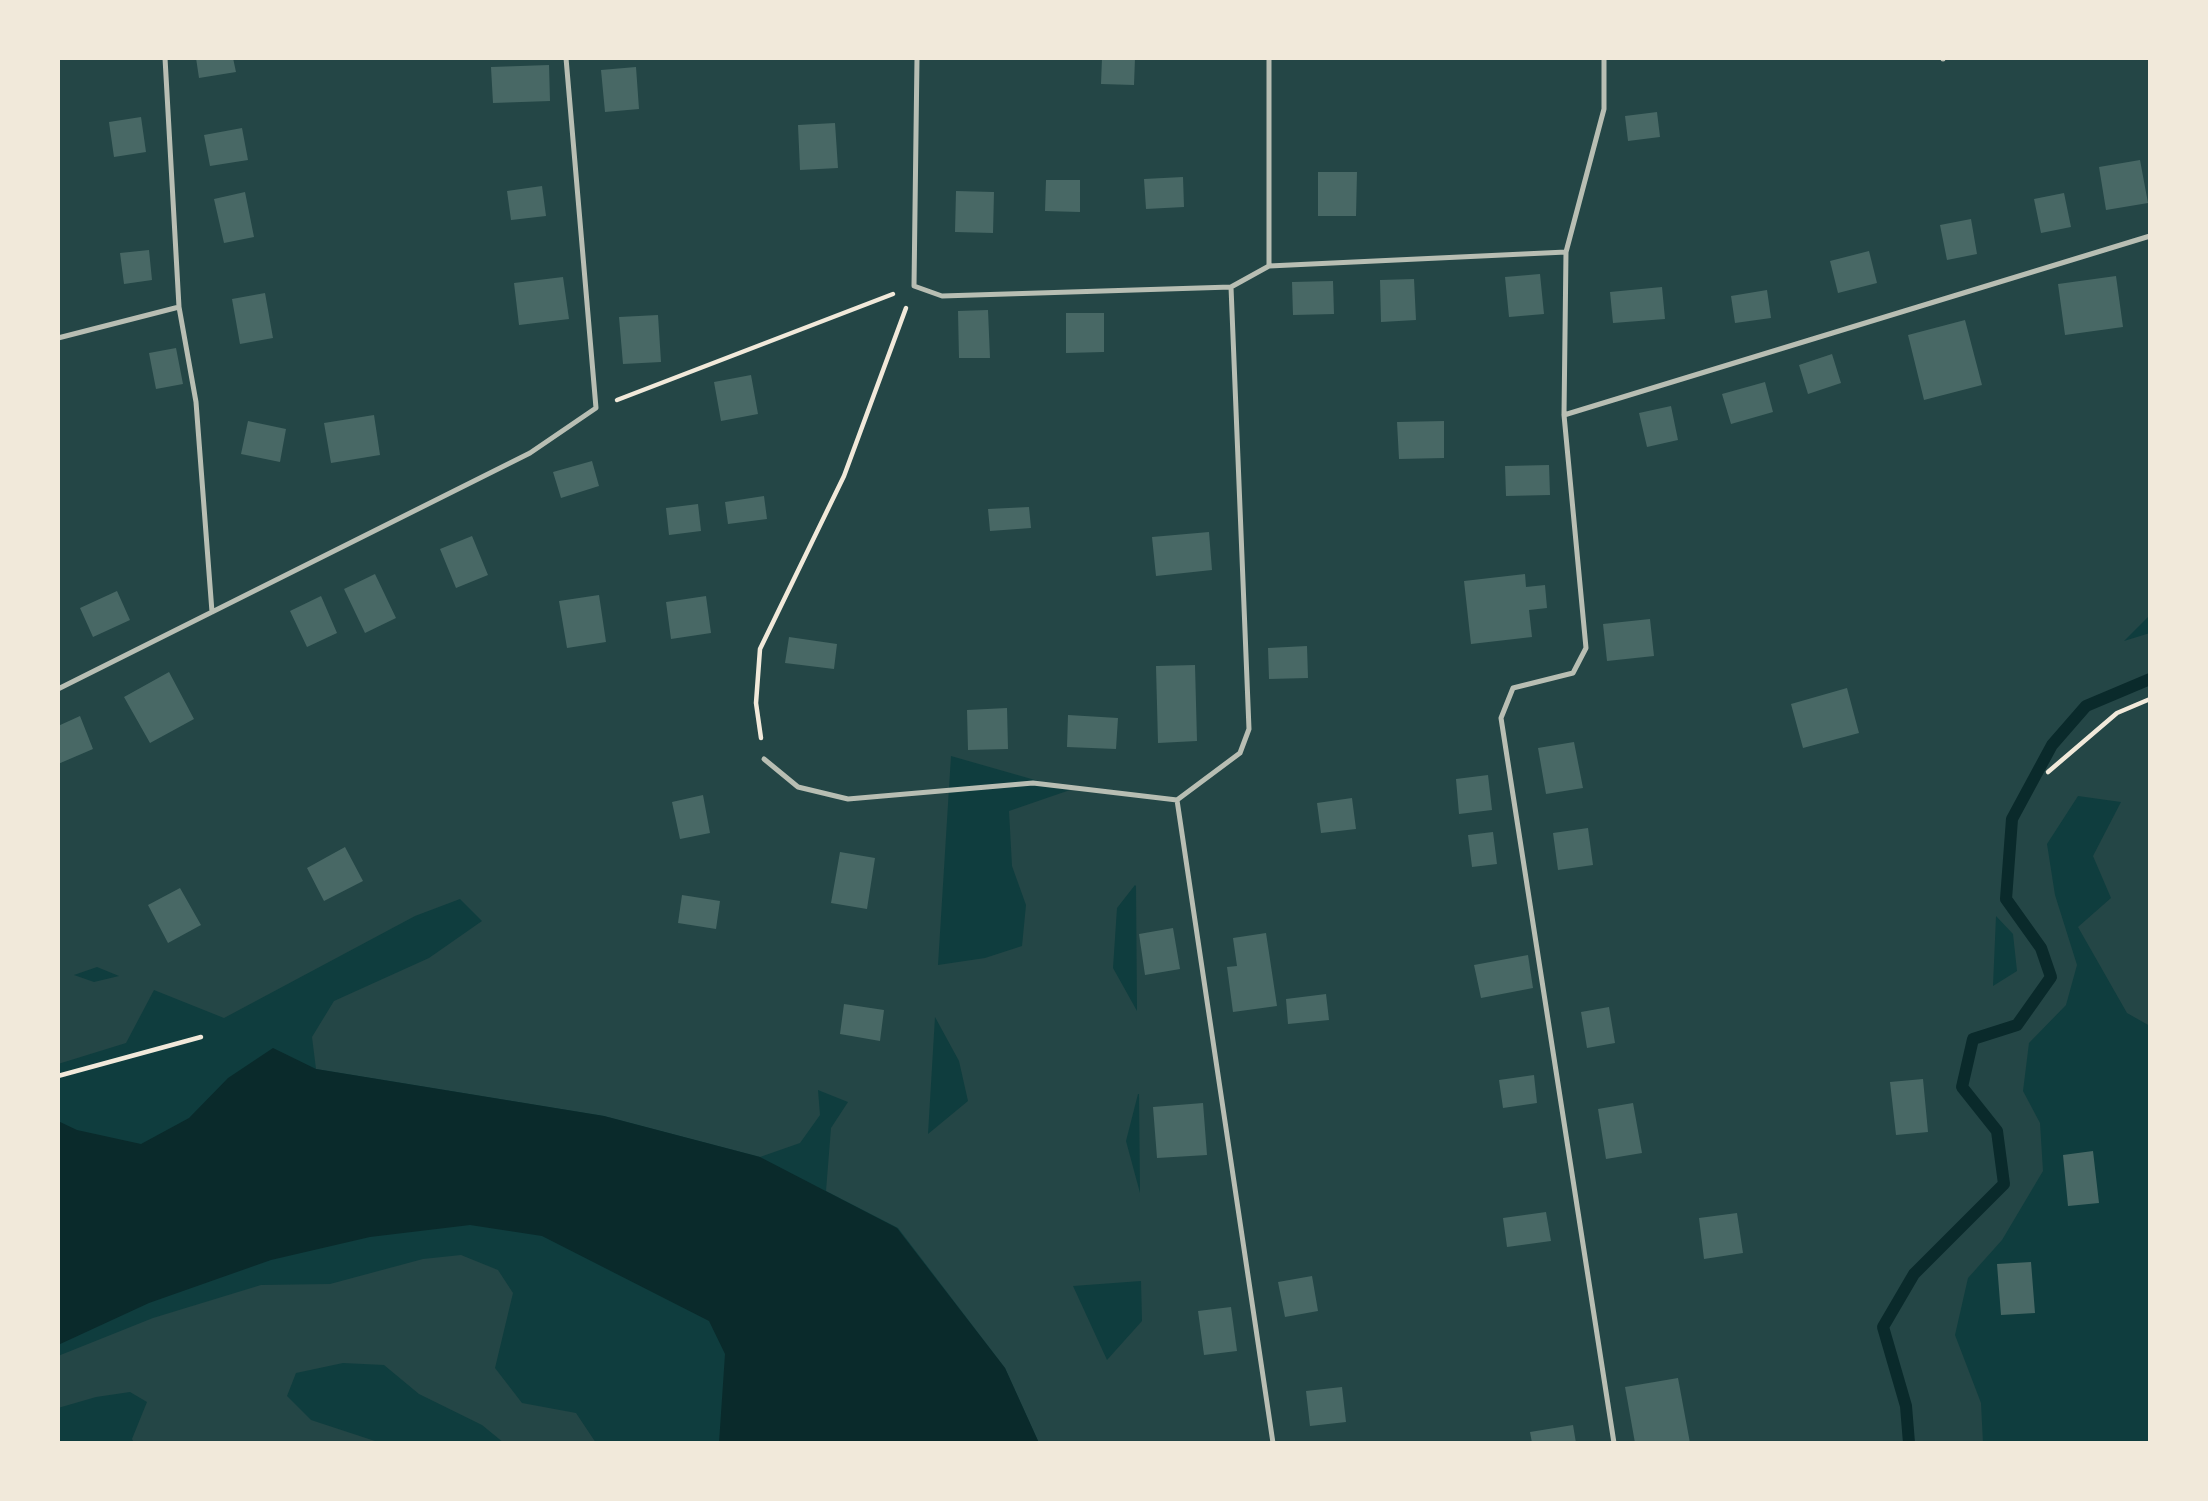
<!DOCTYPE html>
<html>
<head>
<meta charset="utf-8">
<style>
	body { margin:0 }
	#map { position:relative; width:2208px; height:1501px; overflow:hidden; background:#0f3d3e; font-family:"PT Sans Narrow",sans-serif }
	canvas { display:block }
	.frame { position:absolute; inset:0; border:60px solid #f1e9da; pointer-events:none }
</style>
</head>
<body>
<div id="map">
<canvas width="2208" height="1501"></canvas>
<div class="frame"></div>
</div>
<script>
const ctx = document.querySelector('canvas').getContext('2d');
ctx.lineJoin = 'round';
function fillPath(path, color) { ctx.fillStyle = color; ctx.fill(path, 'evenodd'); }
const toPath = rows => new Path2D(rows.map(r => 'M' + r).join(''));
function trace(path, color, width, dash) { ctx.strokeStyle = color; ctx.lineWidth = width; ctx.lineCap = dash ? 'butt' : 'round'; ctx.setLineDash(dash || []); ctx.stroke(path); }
fillPath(toPath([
	[58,58,2150,58,2150,615,2124,641,2150,633,2150,1026,2127,1013,2078,927,2111,898,2093,856,2121,802,2078,796,2047,844,2055,895,2077,965,2066,1005,2029,1043,2023,1091,2040,1123,2043,1171,2002,1240,1968,1278,1955,1335,1981,1403,1983,1443,1039,1443,1005,1368,898,1228,826,1191,831,1128,848,1102,818,1090,820,1115,800,1143,760,1157,604,1116,316,1069,312,1037,334,1001,429,958,482,921,460,899,415,916,224,1018,154,990,126,1043,58,1064],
	[951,756,1070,790,1009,811,1012,866,1026,905,1022,946,985,958,938,965],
	[1135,885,1136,886,1137,1011,1113,968,1117,908],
	[1996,916,2013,934,2017,971,1993,986],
	[97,967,119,976,94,982,74,975],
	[935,1017,959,1061,968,1101,928,1134],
	[1138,1094,1139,1094,1140,1193,1126,1141],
	[1141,1281,1142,1321,1107,1360,1073,1286],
	[461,1255,498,1270,513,1293,495,1368,522,1403,576,1413,596,1443,504,1443,482,1425,419,1394,384,1365,343,1363,296,1373,287,1396,311,1420,381,1443,134,1443,132,1439,147,1402,130,1392,96,1397,58,1408,58,1356,153,1318,261,1285,330,1284,423,1259]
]), '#244646');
fillPath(toPath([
	[273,1048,316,1069,604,1116,760,1157,897,1228,1005,1368,1039,1443,719,1443,725,1354,709,1321,542,1236,470,1225,370,1237,271,1260,149,1303,58,1345,58,1121,77,1130,141,1144,189,1118,228,1078]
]), '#0a2a2b');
trace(toPath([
	[1909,1443,1906,1406,1883,1327,1914,1274,2004,1184,1997,1131,1962,1087,1973,1039,2017,1025,2051,977,2041,948,2006,899,2012,819,2052,745,2086,706,2150,679]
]), '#0a2a2b', 12);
fillPath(toPath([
	[196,58,233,58,236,72,199,78],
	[1102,58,1135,58,1134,85,1101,84],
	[549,65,550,101,493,103,491,67],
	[636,67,639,109,605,112,601,70],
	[1657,112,1660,137,1628,141,1625,116],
	[141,117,146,152,114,157,109,122],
	[835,123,838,168,800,170,798,125],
	[242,128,248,160,210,166,204,135],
	[2140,160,2148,203,2106,210,2099,167],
	[1318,172,1357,172,1356,216,1318,216],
	[1183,177,1184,207,1146,209,1144,179],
	[1046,180,1080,180,1080,212,1045,211],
	[542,186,546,216,511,220,507,191],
	[956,191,994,192,993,233,955,232],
	[245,192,254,237,224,243,214,199],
	[2064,193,2071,227,2041,233,2034,199],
	[1971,219,1977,254,1947,260,1940,225],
	[149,250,152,280,124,284,120,253],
	[1869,251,1877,283,1838,293,1830,261],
	[1540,274,1544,314,1509,317,1505,277],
	[2116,276,2123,327,2065,335,2058,284],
	[563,277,569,319,519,325,514,283],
	[1414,279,1416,320,1381,322,1380,280],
	[1333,281,1334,314,1293,315,1292,282],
	[1662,287,1665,319,1613,323,1610,292],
	[1767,290,1771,318,1735,323,1731,296],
	[265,293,273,338,240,344,232,299],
	[988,310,990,358,959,358,958,311],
	[1066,313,1104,313,1104,352,1066,353],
	[658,315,661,362,623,364,619,317],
	[1965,320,1982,385,1924,400,1908,335],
	[176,348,183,384,156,389,149,353],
	[1832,354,1841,383,1808,394,1799,365],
	[751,375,758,414,721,421,714,382],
	[1765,382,1773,412,1731,424,1722,394],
	[1671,406,1678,440,1647,447,1639,413],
	[374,415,380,455,331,463,324,423],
	[248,421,286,429,280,462,241,454],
	[1444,421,1444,458,1399,459,1397,422],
	[592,461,599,486,561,498,553,472],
	[1549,465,1550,495,1506,496,1505,466],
	[764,496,767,519,728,524,725,502],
	[698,504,701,531,669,535,666,508],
	[1029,507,1031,528,990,531,988,509],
	[1209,532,1212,570,1156,576,1152,537],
	[472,536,488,575,456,588,440,549],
	[375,574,396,618,365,633,344,589],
	[1525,574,1526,587,1545,585,1547,608,1529,610,1532,637,1471,644,1464,581],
	[117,591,130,620,93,637,80,608],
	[599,595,606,642,567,648,559,601],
	[321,596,337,633,307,647,290,611],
	[706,596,711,633,671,639,666,602],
	[1650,619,1654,656,1607,661,1603,624],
	[789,637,837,644,834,669,785,663],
	[1307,646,1308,678,1269,679,1268,648],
	[1195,665,1197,741,1158,743,1156,666],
	[169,672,194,719,150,743,124,697],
	[1847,688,1859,733,1803,748,1791,704],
	[1007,708,1008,749,968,750,967,710],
	[1068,715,1118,718,1116,749,1067,747],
	[80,716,93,749,58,764,58,726],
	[1574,742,1583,788,1546,794,1538,748],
	[1488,775,1492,810,1459,814,1456,779],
	[703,795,710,833,680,839,672,802],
	[1352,798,1356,829,1321,833,1317,803],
	[1588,828,1593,865,1558,870,1553,833],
	[1493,832,1497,864,1472,867,1468,835],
	[345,847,363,881,324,901,307,868],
	[840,852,875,858,867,909,831,903],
	[180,888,201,925,168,943,148,905],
	[682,895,720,901,716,929,678,923],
	[1173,928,1180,969,1145,975,1139,934],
	[1266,933,1277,1006,1233,1012,1227,967,1237,966,1233,938],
	[1528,955,1533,988,1481,998,1474,965],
	[1326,994,1329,1020,1288,1024,1286,999],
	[844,1004,884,1010,880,1041,840,1034],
	[1609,1007,1615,1043,1587,1048,1581,1012],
	[1534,1075,1537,1103,1503,1108,1499,1080],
	[1923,1079,1928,1132,1896,1135,1890,1082],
	[1203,1103,1207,1155,1157,1158,1153,1107],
	[1633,1103,1642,1153,1606,1159,1598,1109],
	[2093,1151,2099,1203,2068,1206,2063,1155],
	[1546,1212,1551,1241,1507,1247,1503,1218],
	[1737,1213,1743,1253,1704,1259,1699,1218],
	[2031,1262,2035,1313,2001,1315,1997,1264],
	[1312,1276,1318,1311,1285,1317,1278,1282],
	[1231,1307,1237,1351,1204,1355,1198,1311],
	[1678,1378,1690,1443,1635,1443,1625,1387],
	[1342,1387,1346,1422,1310,1426,1306,1391],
	[1573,1425,1576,1443,1532,1443,1530,1432]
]), '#486865');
trace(toPath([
	[617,400,893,294],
	[761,738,756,703,760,649,844,476,906,308],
	[2048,772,2117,713,2150,699],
	[58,1076,201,1037]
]), '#f1e9da', 4.5);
trace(toPath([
	[165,58,179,307,196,402,212,612],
	[917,58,914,286,942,296,1231,287,1269,266,1566,252],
	[1269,58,1269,266],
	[1604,58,1604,109,1566,252,1564,415,1586,648,1573,673,1513,688,1501,718,1614,1443],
	[1943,59,1943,58],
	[1231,287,1249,729,1240,753,1177,800,1273,1443],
	[58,338,179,307],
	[1564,415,2150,236],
	[58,689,530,453,596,408,566,58],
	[764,759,798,787,848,799,1033,783,1177,800]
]), '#b8beb3', 5);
</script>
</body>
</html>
